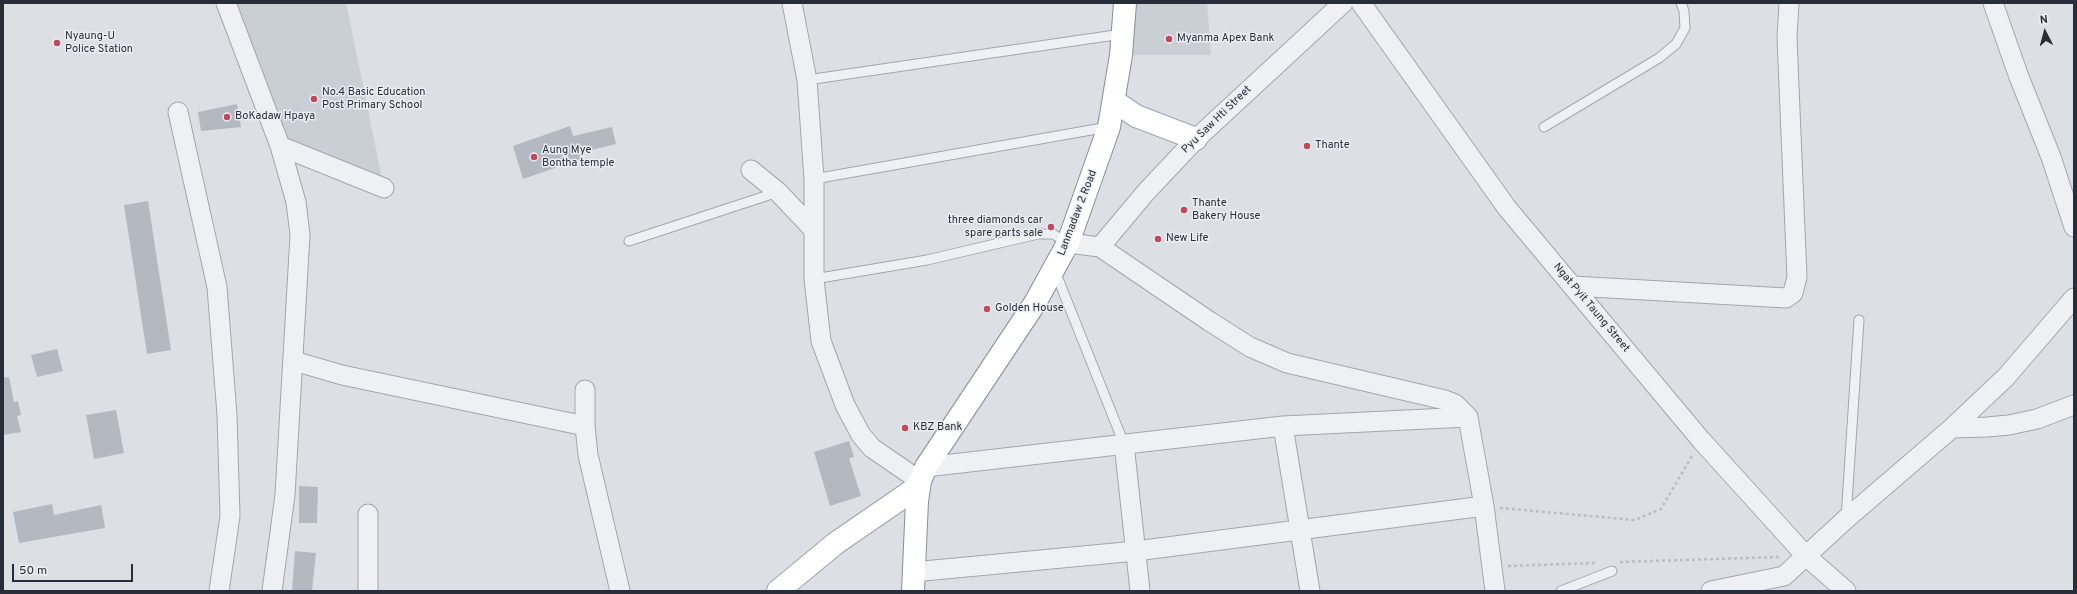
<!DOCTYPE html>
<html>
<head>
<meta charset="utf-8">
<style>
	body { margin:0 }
	#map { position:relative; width:2077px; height:594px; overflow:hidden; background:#dce0e5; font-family:Overpass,sans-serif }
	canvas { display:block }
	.frame { position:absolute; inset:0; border:4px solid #272e3a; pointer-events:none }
	.north { position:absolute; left:2025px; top:12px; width:40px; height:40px; -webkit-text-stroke:3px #ebeef3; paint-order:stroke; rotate:354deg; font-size:11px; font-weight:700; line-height:16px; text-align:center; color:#272e3a }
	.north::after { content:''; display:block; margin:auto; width:14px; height:18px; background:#272e3a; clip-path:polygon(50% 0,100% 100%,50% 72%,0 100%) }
	.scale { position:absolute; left:12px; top:564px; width:121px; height:18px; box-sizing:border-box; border:2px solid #272e3a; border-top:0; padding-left:5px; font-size:12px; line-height:14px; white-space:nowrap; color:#272e3a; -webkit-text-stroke:3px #ebeef3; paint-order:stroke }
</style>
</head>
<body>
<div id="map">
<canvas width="2077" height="594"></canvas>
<div class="frame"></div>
<div class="north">N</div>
<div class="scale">50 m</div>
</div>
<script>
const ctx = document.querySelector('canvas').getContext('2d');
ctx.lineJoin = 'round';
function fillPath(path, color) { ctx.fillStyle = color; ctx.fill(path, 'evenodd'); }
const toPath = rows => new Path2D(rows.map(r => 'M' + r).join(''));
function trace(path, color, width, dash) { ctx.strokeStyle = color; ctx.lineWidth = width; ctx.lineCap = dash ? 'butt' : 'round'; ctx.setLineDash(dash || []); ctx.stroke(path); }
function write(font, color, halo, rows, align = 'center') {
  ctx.font = font + ' Overpass,sans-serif'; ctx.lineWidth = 3; ctx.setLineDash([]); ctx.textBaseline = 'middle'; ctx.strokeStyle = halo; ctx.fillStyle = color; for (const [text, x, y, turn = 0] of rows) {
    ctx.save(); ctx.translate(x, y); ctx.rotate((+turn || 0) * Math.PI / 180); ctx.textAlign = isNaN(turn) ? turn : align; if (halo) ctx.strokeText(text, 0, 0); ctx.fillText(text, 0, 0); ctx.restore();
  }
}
fillPath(toPath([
	[226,3,346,3,384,188,280,146],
	[1124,3,1207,3,1211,55,1121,55]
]), '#cacfd6');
fillPath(toPath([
	[237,104,241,127,201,131,198,112],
	[570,126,573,136,612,127,616,144,579,153,581,159,523,179,513,146],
	[148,201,171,350,147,354,124,205],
	[57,349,63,371,37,377,31,355],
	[9,377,14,402,18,401,21,415,17,416,21,432,3,435,3,378],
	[116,410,124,453,94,459,86,415],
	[849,441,854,457,849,458,861,496,830,506,814,452],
	[299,486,318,487,317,523,299,523],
	[52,504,54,515,101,505,105,528,19,543,13,512],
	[295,551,316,553,312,591,292,591]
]), '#b4b9c1');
const lane = toPath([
	[807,80,1122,34],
	[1544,127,1659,58,1676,44,1685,28,1684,11,1681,3],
	[814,179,1108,127],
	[629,241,778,192],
	[1055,271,1124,444],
	[814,279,927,260,1038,234,1053,234,1068,243],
	[1846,518,1859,320],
	[1561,591,1612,571]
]);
const street = toPath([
	[226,3,280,146,296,202,300,235,285,495,272,591],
	[792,3,807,80,814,179,814,279,821,341,845,405,861,435,872,448,920,481],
	[1361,3,1507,208,1701,440,1806,556,1846,591],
	[1993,3,2019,77,2051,157,2074,227],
	[178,112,217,287,227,415,230,516,219,591],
	[280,146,384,188],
	[751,170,778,192,813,229],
	[1068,243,1100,247,1209,321,1250,347,1287,363,1445,400,1455,404,1468,417],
	[1100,247,1146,192,1196,139,1343,3],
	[1573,286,1786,298,1793,293,1797,277,1787,38,1789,3],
	[294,361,342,375,585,426],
	[585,390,585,426,588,455,620,591],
	[1283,426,1310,591],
	[1952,428,1987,427,2009,425,2037,419,2074,405],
	[1124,444,1140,591],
	[926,467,1283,426,1468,417,1484,506,1495,591],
	[913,572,1136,551,1484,506],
	[368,591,368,514],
	[1711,591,1784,576,1846,519,1952,428,2006,377,2074,298]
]);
const primary = toPath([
	[1114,101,1136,116,1196,139],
	[778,591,836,543,919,486]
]);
const highway = toPath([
	[913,591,917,501,920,481,926,467,1035,303,1068,243,1109,127,1121,55,1125,3]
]);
trace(lane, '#a2a7ae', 11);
trace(street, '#a2a7ae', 21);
trace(primary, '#9ca4b0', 24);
trace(highway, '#858e9a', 24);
trace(toPath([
	[1500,508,1635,520,1661,509,1692,456],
	[1620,562,1779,557],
	[1508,566,1595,563]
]), '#babec4', 2.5, [3, 3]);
trace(lane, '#eef0f4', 9);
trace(street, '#eef0f4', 19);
trace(primary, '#fff', 22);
trace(highway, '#fff', 22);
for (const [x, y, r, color] of [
	[1169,39,4,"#c3485d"],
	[57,43,4,"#c3485d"],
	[314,99,4,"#c3485d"],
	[227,117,4,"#c3485d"],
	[1307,146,4,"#c3485d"],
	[534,157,4,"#c3485d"],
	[1184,210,4,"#c3485d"],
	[1051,227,4,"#c3485d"],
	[1158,239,4,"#c3485d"],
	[987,309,4,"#c3485d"],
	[905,428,4,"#c3485d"]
]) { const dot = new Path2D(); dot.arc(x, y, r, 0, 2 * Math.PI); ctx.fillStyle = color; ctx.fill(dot); trace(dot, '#ebeef3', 1.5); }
write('11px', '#272e3a', '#ebeef3', [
	["Nyaung-U",65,37],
	["Police Station",65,50],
	["Myanma Apex Bank",1177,39],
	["No.4 Basic Education",322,93],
	["Post Primary School",322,106],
	["BoKadaw Hpaya",235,117],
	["Thante",1315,146],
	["Aung Mye",542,151],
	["Bontha temple",542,164],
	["Thante",1192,204],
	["Bakery House",1192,217],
	["three diamonds car",1043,221,"right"],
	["spare parts sale",1043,234,"right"],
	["New Life",1166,239],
	["Golden House",995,309],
	["KBZ Bank",913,428]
], 'left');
write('11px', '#272e3a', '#ebeef3', [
	["Pyu Saw Hti Street",1217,120,-44],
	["Lanmadaw 2 Road",1078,213,-69],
	["Ngat Pyit Taung Street",1591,308,50]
]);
</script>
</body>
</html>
